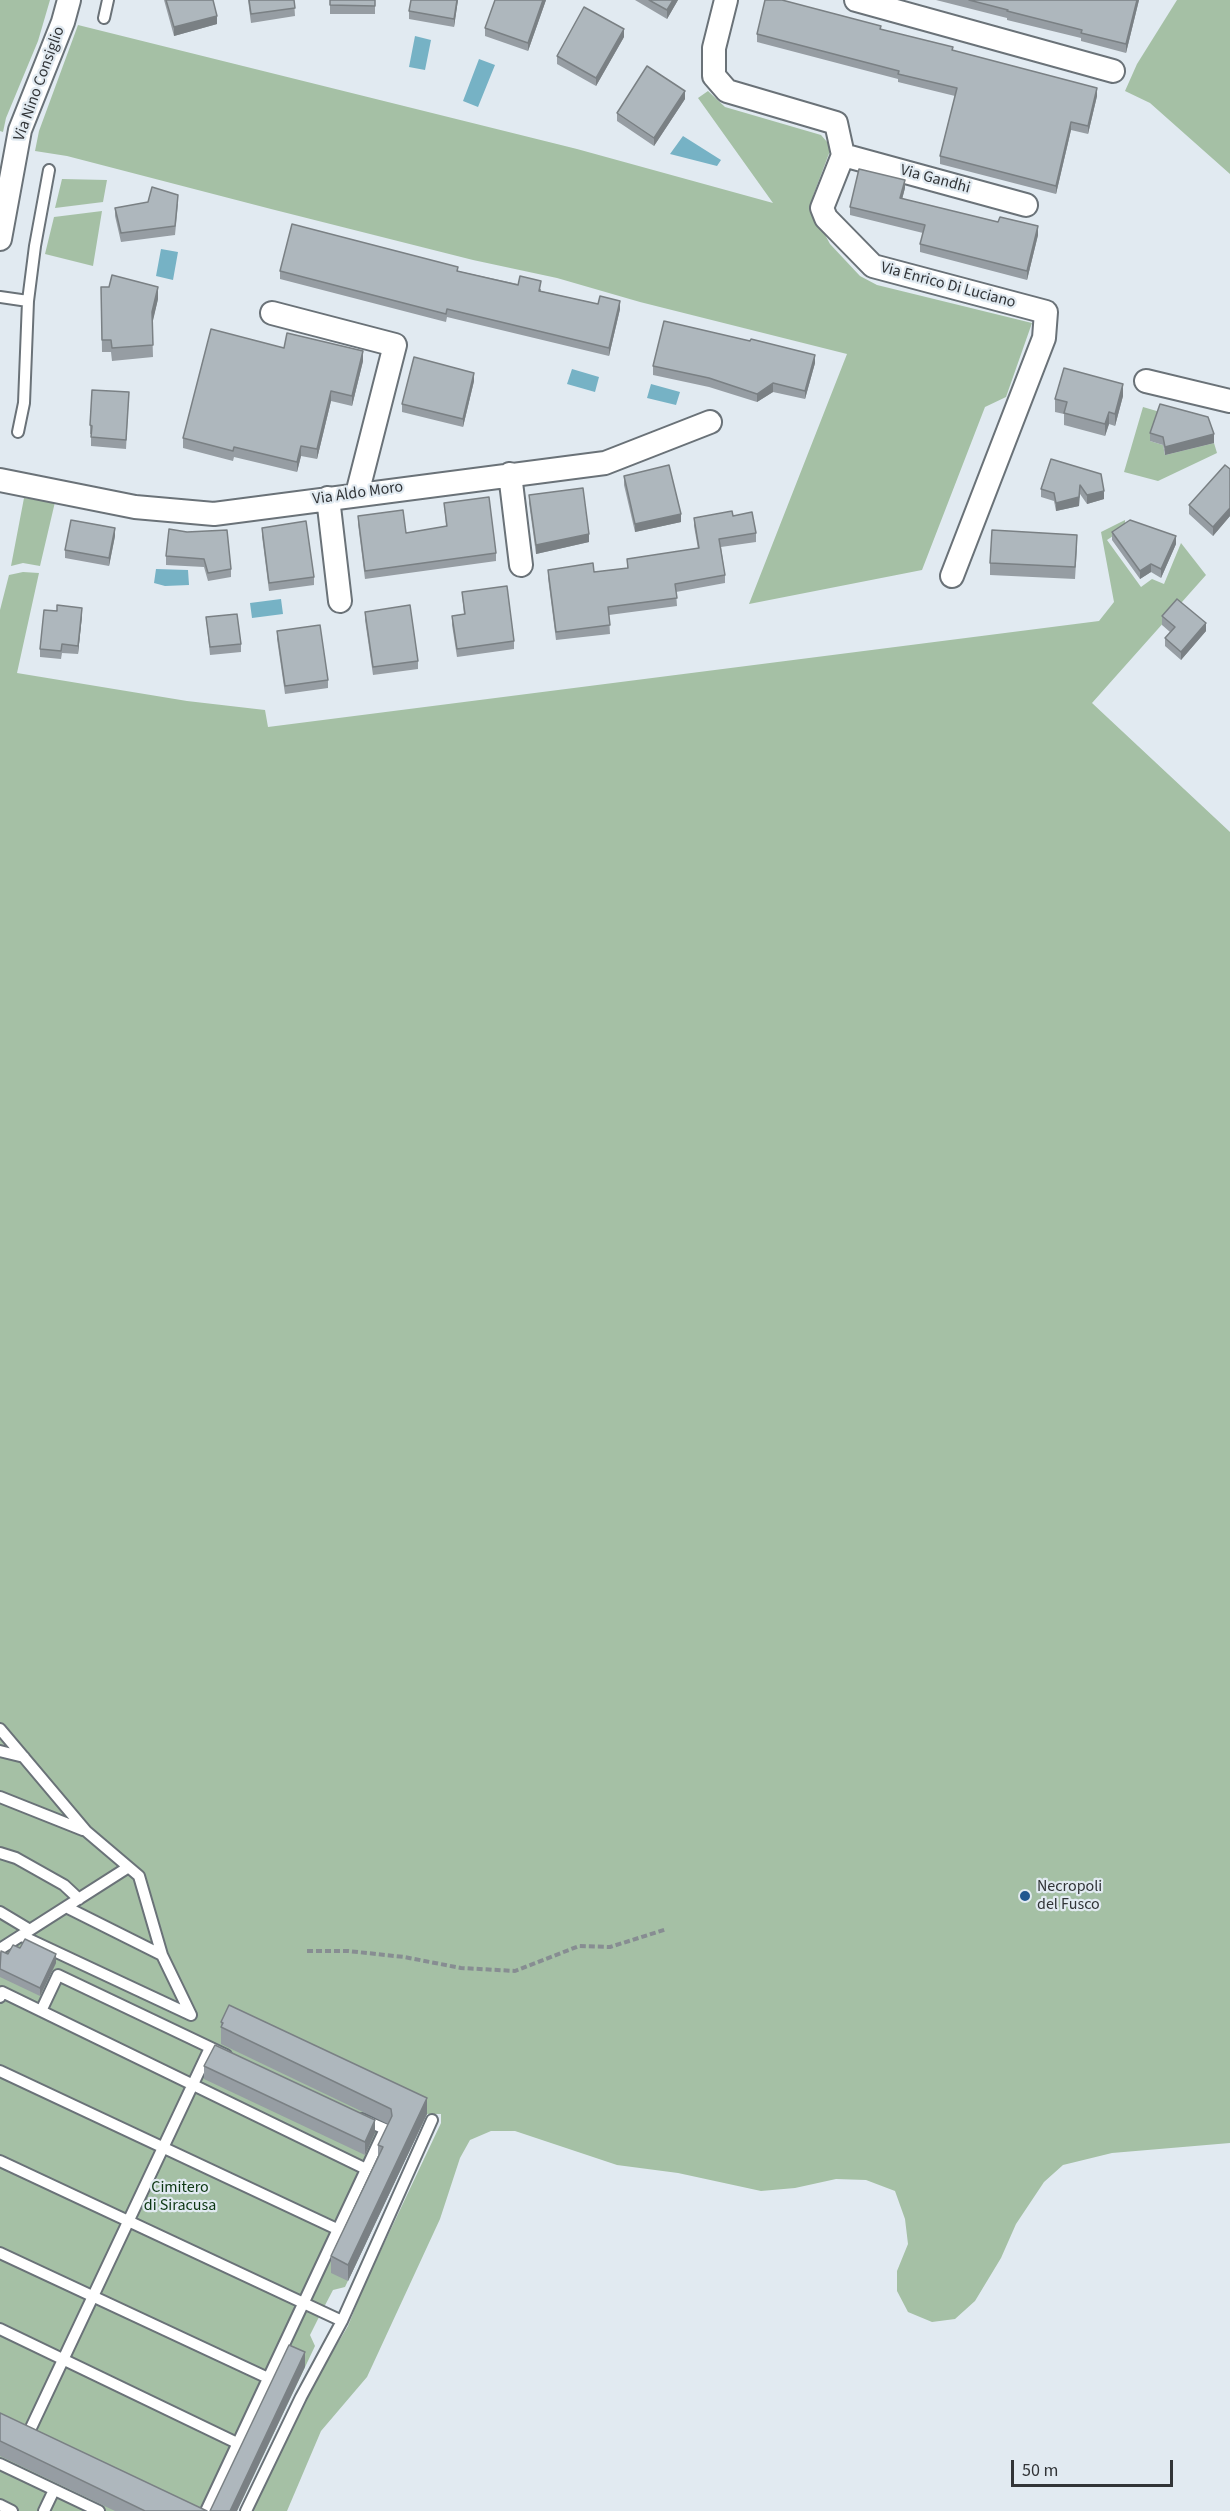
<!DOCTYPE html>
<html>
<head>
<meta charset="utf-8">
<style>
	body { margin:0 }
	#map { position:relative; width:1230px; height:2511px; overflow:hidden; background:#e1eaf1; font-family:"Source Sans 3",sans-serif }
	canvas { display:block }
	.scale { position:absolute; left:1011px; top:2460px; width:162px; height:27px; box-sizing:border-box; border:3px solid #313437; border-top:0; padding-left:8px; font-size:18px; line-height:21px; white-space:nowrap; color:#313437; -webkit-text-stroke:4px #e1eaf1; paint-order:stroke }
</style>
</head>
<body>
<div id="map">
<canvas width="1230" height="2511"></canvas>
<div class="scale">50 m</div>
</div>
<script>
const ctx = document.querySelector('canvas').getContext('2d');
ctx.lineJoin = 'round';
function fillPath(path, color) { ctx.fillStyle = color; ctx.fill(path, 'evenodd'); }
const toPath = rows => new Path2D(rows.map(r => 'M' + r).join(''));
function trace(path, color, width, dash) { ctx.strokeStyle = color; ctx.lineWidth = width; ctx.lineCap = dash ? 'butt' : 'round'; ctx.setLineDash(dash || []); ctx.stroke(path); }
function write(font, color, halo, rows, align = 'center') {
  ctx.font = font + ' "Source Sans 3",sans-serif'; ctx.lineWidth = 4.5; ctx.setLineDash([]); ctx.textBaseline = 'middle'; ctx.strokeStyle = halo; ctx.fillStyle = color; for (const [text, x, y, turn = 0] of rows) {
    ctx.save(); ctx.translate(x, y); ctx.rotate((+turn || 0) * Math.PI / 180); ctx.textAlign = isNaN(turn) ? turn : align; if (halo) ctx.strokeText(text, 0, 0); ctx.fillText(text, 0, 0); ctx.restore();
  }
}
fillPath(toPath([
	[0,0,50,0,38,41,6,118,3,132,0,131],
	[1177,0,1230,0,1230,174,1150,103,1125,91,1137,64],
	[78,25,577,149,773,203,698,98,708,91,725,107,821,135,828,143,830,151,813,196,816,218,830,244,860,276,877,285,1032,323,1006,397,985,407,922,570,749,604,847,354,640,302,557,278,473,260,271,209,67,156,35,151,39,131],
	[62,179,107,180,103,202,55,208],
	[102,211,93,266,45,254,54,217],
	[1143,407,1160,412,1150,441,1163,445,1165,455,1214,443,1217,453,1158,481,1124,472],
	[24,498,55,502,40,566,23,563,11,566],
	[1125,520,1125,528,1107,540,1141,587,1152,579,1164,584,1181,543,1206,575,1092,703,1230,832,1230,2143,1112,2153,1063,2165,1044,2182,1016,2224,1001,2258,975,2301,955,2319,932,2322,908,2312,897,2291,897,2271,908,2244,905,2219,895,2191,866,2180,836,2179,795,2188,761,2191,678,2173,617,2165,515,2131,491,2131,470,2140,460,2158,440,2219,367,2377,321,2431,287,2511,252,2511,320,2373,348,2326,364,2286,441,2123,441,2114,427,2114,345,2287,333,2290,322,2311,310,2335,315,2346,237,2511,0,2511,0,610,9,575,23,572,39,573,17,673,187,701,265,710,268,727,1099,621,1114,602,1101,532]
]), '#a5c0a5');
fillPath(toPath([
	[415,36,431,40,425,70,409,67],
	[479,59,495,65,478,107,463,101],
	[683,136,721,160,717,166,670,154],
	[161,249,178,252,173,280,156,276],
	[572,369,599,377,595,392,567,384],
	[651,384,680,392,676,405,647,398],
	[156,569,188,570,189,585,165,586,154,583],
	[281,599,283,614,252,618,250,603]
]), '#76b2c5');
const service = toPath([
	[104,18,108,0],
	[0,297,28,301],
	[18,432,24,403,28,301,35,246,49,170],
	[0,1729,86,1831,139,1876,162,1955,191,2015],
	[0,1751,24,1757],
	[0,1797,83,1830],
	[0,1853,16,1858,64,1885,79,1899],
	[66,1907,162,1955],
	[0,1912,30,1930],
	[22,1936,191,2015],
	[0,1949,127,1868],
	[0,1997,2,1992,366,2169],
	[41,2011,58,1975,226,2055],
	[0,2071,339,2230],
	[0,2161,342,2321],
	[0,2253,268,2378],
	[0,2329,237,2443],
	[29,2432,210,2048],
	[0,2464,99,2511],
	[0,2505,12,2511],
	[44,2511,54,2490],
	[206,2511,385,2129,362,2119],
	[246,2511,301,2397,342,2321,432,2120]
]);
const minor = toPath([
	[726,0,714,48,714,76,727,91,836,123,843,155,822,208,826,218,873,266,1046,312,1044,338,952,576],
	[856,0,1113,71],
	[843,155,1026,205],
	[0,239,20,130,63,22,69,0],
	[272,313,395,345,357,494],
	[1146,381,1230,401],
	[510,474,521,565],
	[0,480,135,507,214,514,605,463,710,422],
	[328,498,340,601]
]);
trace(service, '#6a7278', 14);
trace(minor, '#6a7278', 26);
trace(toPath([
	[307,1951,348,1951,404,1957,461,1968,515,1971,579,1946,610,1947,667,1929]
]), '#878d92', 4, [6, 3]);
trace(service, '#fff', 10);
trace(minor, '#fff', 22);
fillPath(toPath([
	[164,0,213,0,217,24,174,36],
	[248,0,294,0,295,16,251,23],
	[330,0,375,0,375,14,330,14],
	[411,0,458,0,454,27,409,19,409,11],
	[495,0,546,0,528,51,485,36,485,28],
	[635,0,678,0,667,19],
	[936,0,1139,0,1126,53,1081,41,1081,38,1007,20,1007,18],
	[881,29,953,51,1097,96,1088,134,1071,130,1056,194,940,164,940,156,955,96,898,82,898,79,757,42,757,34],
	[624,37,596,86,557,64,557,56],
	[685,99,654,146,617,121,617,113],
	[905,188,902,199,1038,235,1027,280,920,252,920,244,923,233,850,215,850,207],
	[178,204,175,235,121,242,115,216,115,208],
	[280,271,458,271,541,289,541,291,598,304,620,309,609,356,447,317,446,322,280,279],
	[101,287,158,299,152,323,153,357,112,361,111,352,102,352],
	[284,348,363,361,352,406,331,401,317,459,301,456,297,472,234,457,233,461,183,448,183,438],
	[815,363,805,399,773,392,757,402,709,387,653,375,653,366],
	[474,381,463,427,402,412,402,404],
	[129,392,126,449,91,446,91,434,90,434,90,425],
	[1123,396,1115,426,1109,424,1105,436,1064,425,1064,414,1055,412,1055,399],
	[1150,433,1214,443,1165,455,1163,445,1150,441],
	[1051,459,1104,499,1087,504,1080,494,1079,506,1056,511,1054,501,1041,497,1041,489],
	[1230,469,1230,516,1213,536,1189,514,1189,505],
	[624,476,681,522,635,532,624,485],
	[529,495,589,542,536,554,529,503],
	[444,503,496,553,496,561,365,579,358,524,358,516,406,533,446,526],
	[733,516,756,533,756,542,721,547,725,575,725,583,676,592,677,606,609,615,610,634,556,640,548,578,548,570,594,572,627,568,627,559,698,549,694,526,694,518],
	[262,528,314,577,314,585,269,591,262,536],
	[187,532,231,569,231,577,208,581,204,567,166,565,166,556],
	[1112,532,1176,544,1161,578,1151,572,1140,579,1112,540],
	[115,536,109,566,65,558,65,550],
	[1077,547,1075,579,990,575,990,563],
	[462,592,514,641,514,649,457,657,452,625,452,616,464,615],
	[365,612,418,661,418,669,373,675,365,620],
	[82,616,78,654,62,653,61,659,40,657,40,649],
	[1162,616,1206,631,1181,660,1165,646,1165,638,1170,632,1162,625],
	[206,617,241,644,241,652,210,655],
	[277,631,328,680,328,688,285,694,277,639],
	[0,1952,8,1954,56,1963,40,1996,0,1977],
	[221,2022,427,2114,348,2281,331,2273,331,2256,378,2156,378,2145,388,2124,221,2044],
	[204,2066,375,2133,365,2155,204,2079],
	[0,2413,207,2511,115,2511,0,2456]
]), '#969da3');
fillPath(toPath([
	[457,0,458,0,454,27,454,19],
	[543,0,546,0,528,51,528,43],
	[673,0,678,0,667,19,667,10],
	[1137,0,1139,0,1126,53,1126,44],
	[217,16,217,24,174,36,174,27],
	[624,29,624,37,596,86,596,78],
	[1097,88,1097,96,1088,134,1088,126],
	[685,91,685,99,654,146,654,138],
	[1071,122,1071,130,1056,194,1056,186],
	[905,180,905,188,900,207,900,198],
	[1038,226,1038,235,1027,280,1027,271],
	[158,287,158,299,152,325,152,312],
	[620,301,620,309,609,356,609,348],
	[363,351,363,361,352,406,352,396],
	[815,355,815,363,805,399,805,391],
	[474,373,474,381,463,427,463,419],
	[773,383,773,392,757,402,757,394],
	[1123,384,1123,396,1115,426,1115,414],
	[331,391,331,401,317,459,317,449],
	[1109,412,1109,424,1105,436,1105,424],
	[1214,434,1214,443,1165,455,1165,447],
	[301,446,301,456,297,472,297,462],
	[1080,485,1079,506,1056,511,1056,503],
	[1104,491,1104,499,1087,504,1087,495],
	[1230,508,1230,516,1213,536,1213,527],
	[681,514,681,522,635,532,635,524],
	[115,528,115,536,109,566,109,558],
	[589,534,589,542,536,554,536,545],
	[1176,536,1176,544,1161,578,1161,569],
	[1151,564,1151,572,1140,579,1140,571],
	[82,608,82,616,78,654,78,646],
	[1206,623,1206,631,1181,660,1181,652],
	[56,1954,56,1963,40,1996,40,1988],
	[427,2098,427,2114,348,2281,348,2265],
	[375,2120,375,2133,365,2155,365,2142],
	[305,2352,305,2367,237,2511,230,2511]
]), '#7a8084');
const building = toPath([
	[166,0,213,0,217,16,174,27,166,0],
	[249,0,294,0,295,8,251,14,249,0],
	[330,0,375,0,375,6,330,5,330,0],
	[411,0,457,0,454,19,409,11,411,0],
	[495,0,543,0,528,43,485,28,495,0],
	[649,0,673,0,667,10,649,0],
	[765,0,782,0,881,26,880,29,953,47,952,50,1097,88,1088,126,1071,122,1056,186,940,156,957,88,898,74,899,71,757,34,765,0],
	[969,0,1137,0,1126,44,1081,33,1082,30,1007,11,1008,10,969,0],
	[584,7,624,29,596,78,557,56,584,7],
	[647,66,685,91,654,138,617,113,647,66],
	[859,169,905,180,900,198,998,222,1000,217,1038,226,1027,271,920,244,925,225,850,207,859,169],
	[152,187,178,195,175,226,121,233,115,208,148,202,152,187],
	[292,224,458,267,457,271,518,285,520,276,541,281,539,291,598,304,600,296,620,301,609,348,447,309,446,314,280,271,292,224],
	[112,275,158,287,152,312,153,345,112,348,111,340,102,340,101,287,109,287,112,275],
	[664,321,750,341,751,339,815,355,805,391,773,383,757,394,709,378,653,366,664,321],
	[211,329,284,348,287,333,363,351,352,396,331,391,317,449,301,446,297,462,234,447,233,451,183,438,211,329],
	[414,357,474,373,463,419,402,404,414,357],
	[1064,368,1123,384,1115,414,1109,412,1105,424,1064,413,1067,402,1055,399,1064,368],
	[92,390,129,392,126,440,91,437,92,426,90,425,92,390],
	[1160,404,1208,417,1214,434,1165,447,1163,437,1150,433,1160,404],
	[1051,459,1101,474,1104,491,1087,495,1080,485,1079,497,1056,503,1054,493,1041,489,1051,459],
	[669,465,681,514,635,524,624,476,669,465],
	[1225,465,1230,469,1230,508,1213,527,1189,505,1225,465],
	[583,488,589,534,536,545,529,495,583,488],
	[489,497,496,553,365,571,358,516,403,510,406,533,447,526,444,503,489,497],
	[732,511,733,516,752,512,756,533,719,539,725,575,675,584,677,598,608,607,610,625,556,632,548,570,593,563,594,572,628,568,627,559,699,548,694,518,732,511],
	[71,520,115,528,109,558,65,550,71,520],
	[1130,520,1176,536,1161,569,1151,564,1140,571,1112,532,1130,520],
	[306,521,314,577,269,583,262,528,306,521],
	[169,529,187,532,227,530,231,569,208,573,204,559,166,556,169,529],
	[992,530,1077,535,1075,567,990,563,992,530],
	[507,586,514,641,457,649,452,616,465,614,462,592,507,586],
	[1177,599,1206,623,1181,652,1165,638,1175,627,1162,616,1177,599],
	[57,605,82,608,78,646,62,644,61,651,40,649,44,610,57,611,57,605],
	[410,605,418,661,373,667,365,612,410,605],
	[237,614,241,644,210,647,206,617,237,614],
	[320,625,328,680,285,686,277,631,320,625],
	[25,1939,56,1954,40,1988,0,1969,1,1951,8,1954,13,1945,20,1948,25,1939],
	[229,2005,427,2098,348,2265,331,2256,383,2147,378,2145,392,2116,391,2109,221,2027,223,2023,221,2022,229,2005],
	[215,2045,375,2120,365,2142,204,2066,215,2045],
	[289,2345,305,2352,230,2511,210,2511,289,2345],
	[0,2413,207,2511,145,2511,0,2441,0,2413]
]);
fillPath(building, '#aeb7bd');
trace(building, '#7a8084', 1.5);
for (const [x, y, r, color] of [
	[1025,1896,6,"#20578f"]
]) { const dot = new Path2D(); dot.arc(x, y, r, 0, 2 * Math.PI); ctx.fillStyle = color; ctx.fill(dot); trace(dot, '#e1eaf1', 2); }
write('16px', '#313437', '#e1eaf1', [
	["Via Nino Consiglio",40,84,-70],
	["Via Gandhi",935,180,15],
	["Via Enrico Di Luciano",948,286,15],
	["Via Aldo Moro",358,494,-8]
]);
write('16px', '#313437', '#e1eaf1', [
	["Necropoli",1037,1887],
	["del Fusco",1037,1905]
], 'left');
write('16px', '#0b3611', '#e1eaf1', [
	["Cimitero",180,2188],
	["di Siracusa",180,2206]
]);
</script>
</body>
</html>
